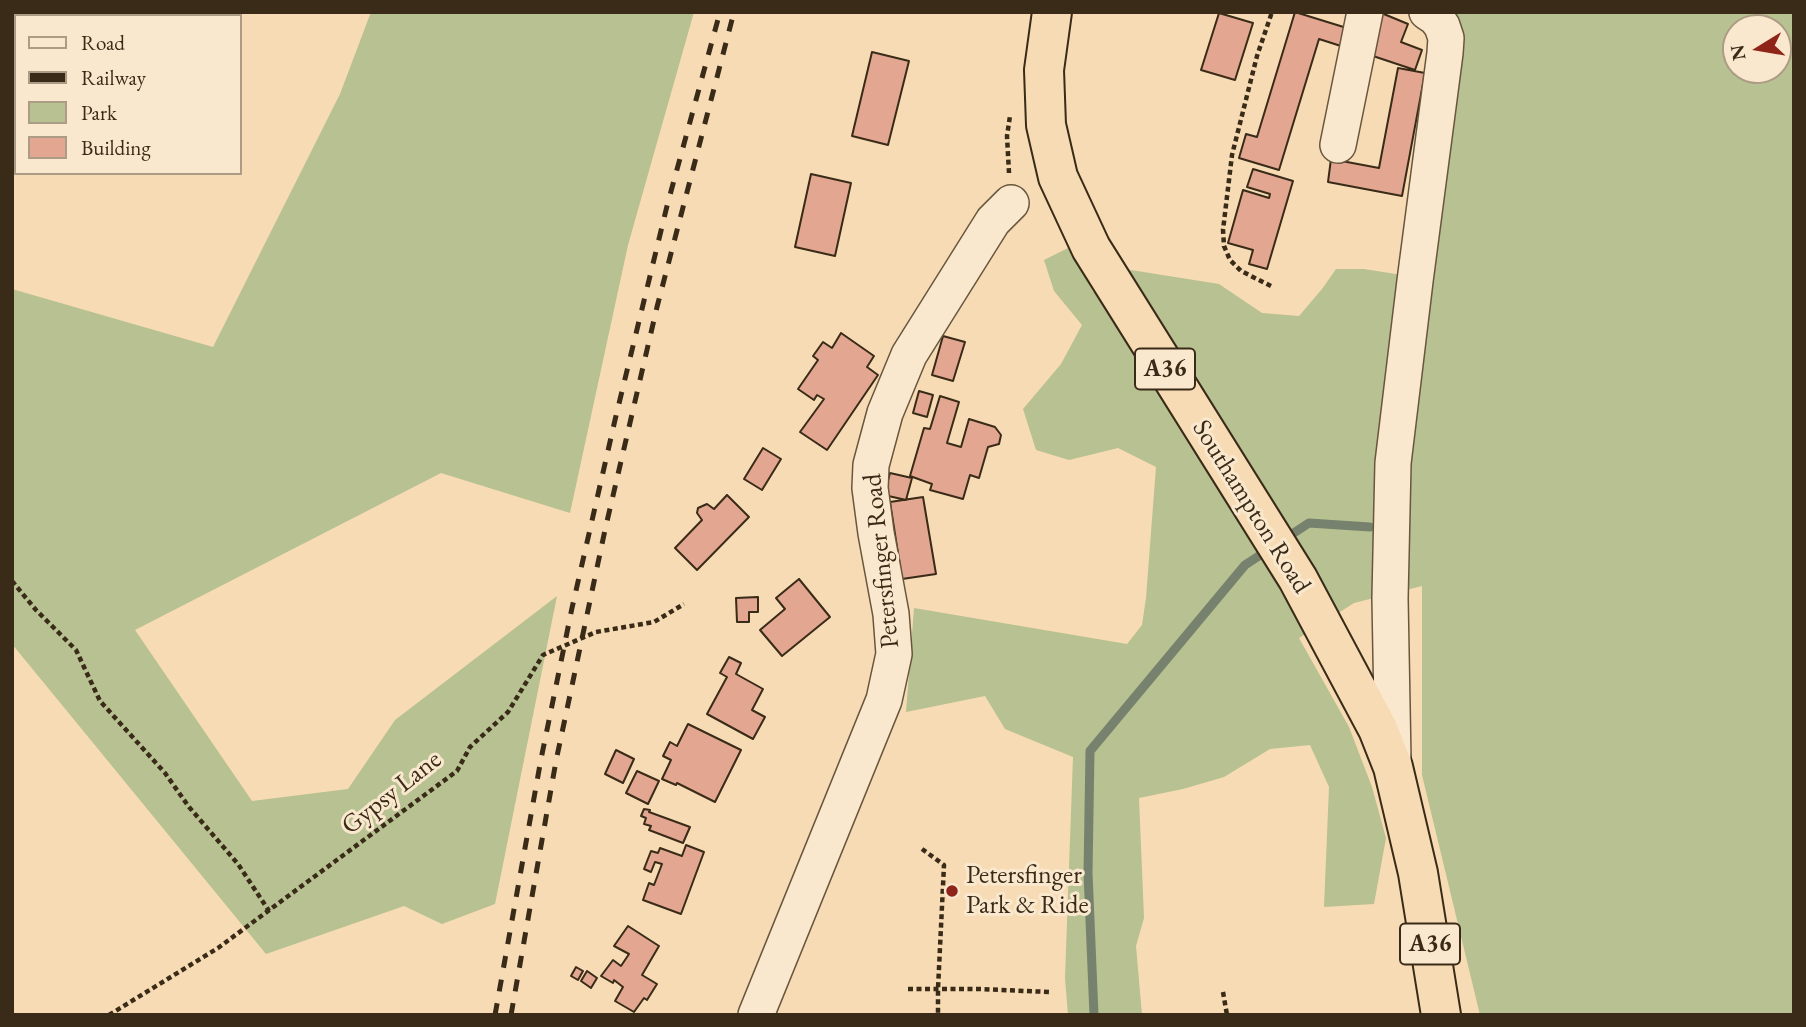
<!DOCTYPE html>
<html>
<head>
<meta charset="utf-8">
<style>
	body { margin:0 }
	#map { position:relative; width:1806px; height:1027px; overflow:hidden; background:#f7dbb4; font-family:"EB Garamond",serif }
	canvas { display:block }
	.frame { position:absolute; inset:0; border:14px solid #392b17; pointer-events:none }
	.legend { position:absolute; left:14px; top:14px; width:228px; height:161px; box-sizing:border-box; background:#fae8ce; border:2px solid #ad9c85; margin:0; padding:9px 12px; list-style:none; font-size:21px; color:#392b17 }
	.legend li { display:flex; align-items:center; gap:14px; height:35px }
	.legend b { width:35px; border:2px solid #ad9c85 }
	.north { position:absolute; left:1722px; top:14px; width:70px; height:70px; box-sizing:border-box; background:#fae8ce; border:2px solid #ad9c85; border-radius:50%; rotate:259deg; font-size:19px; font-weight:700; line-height:28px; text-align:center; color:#392b17 }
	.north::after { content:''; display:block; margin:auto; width:24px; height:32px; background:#8f2418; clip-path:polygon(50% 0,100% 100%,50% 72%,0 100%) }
</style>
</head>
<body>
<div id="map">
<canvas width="1806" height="1027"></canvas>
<div class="frame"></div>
<ul class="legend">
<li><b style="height:9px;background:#fae8ce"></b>Road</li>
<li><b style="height:9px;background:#392b17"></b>Railway</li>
<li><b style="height:19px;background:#b7c191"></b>Park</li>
<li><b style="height:19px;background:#e2a691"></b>Building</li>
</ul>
<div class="north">N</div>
</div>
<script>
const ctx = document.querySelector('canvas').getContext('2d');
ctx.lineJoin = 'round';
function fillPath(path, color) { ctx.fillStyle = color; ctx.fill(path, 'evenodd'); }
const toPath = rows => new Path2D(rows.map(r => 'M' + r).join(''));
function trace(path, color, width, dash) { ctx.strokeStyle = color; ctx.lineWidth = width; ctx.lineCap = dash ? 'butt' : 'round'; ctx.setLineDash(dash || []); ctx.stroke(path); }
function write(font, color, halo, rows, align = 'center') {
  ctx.font = font + ' "EB Garamond",serif'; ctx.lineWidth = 6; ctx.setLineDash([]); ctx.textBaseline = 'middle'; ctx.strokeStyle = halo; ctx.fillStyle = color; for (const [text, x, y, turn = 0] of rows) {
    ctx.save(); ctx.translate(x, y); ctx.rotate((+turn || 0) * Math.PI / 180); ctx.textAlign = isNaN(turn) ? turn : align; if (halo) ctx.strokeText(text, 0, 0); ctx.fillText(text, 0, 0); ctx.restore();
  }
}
fillPath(toPath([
	[371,12,694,12,628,245,570,513,441,473,135,630,252,801,348,789,395,720,557,596,495,904,442,924,404,906,266,954,12,644,12,289,213,347,340,94],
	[1435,12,1794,12,1794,1015,1480,1015,1422,775,1422,586,1354,603,1299,638,1349,727,1372,787,1386,838,1374,904,1324,907,1329,787,1310,745,1270,749,1224,777,1183,789,1139,798,1144,918,1136,946,1142,1015,1068,1015,1065,978,1073,757,1005,729,985,696,906,712,914,608,1127,644,1142,625,1146,598,1156,467,1118,448,1069,460,1036,450,1023,409,1061,364,1082,325,1054,291,1044,260,1070,247,1093,292,1131,270,1219,284,1262,313,1299,316,1322,289,1336,269,1364,269,1402,275],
	[1736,28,1778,28,1778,70,1736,70]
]), '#b7c191');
trace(toPath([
	[1283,540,1309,523,1370,527],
	[1094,1015,1088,873,1090,751,1245,565,1268,550]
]), '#76826d', 9);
const building = toPath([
	[1295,12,1350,29,1344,47,1319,39,1279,170,1239,158,1246,134,1257,137,1295,12],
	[1379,12,1408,24,1401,42,1422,50,1415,70,1364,53,1379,12],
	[1219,13,1253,23,1235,80,1201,70,1219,13],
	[872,52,909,61,888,145,852,136,872,52],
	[1398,68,1425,73,1402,196,1328,182,1331,159,1379,168,1398,68],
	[1253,169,1293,181,1267,269,1249,264,1253,250,1228,243,1243,190,1269,198,1270,194,1247,187,1253,169],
	[811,174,851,183,835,256,795,247,811,174],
	[841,333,874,356,867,367,878,375,827,450,800,432,824,399,817,395,814,400,798,389,818,360,813,356,823,342,832,348,841,333],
	[943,336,965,342,953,381,932,375,943,336],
	[919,391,933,395,927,417,913,413,919,391],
	[940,396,959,402,947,443,961,447,969,419,995,427,1001,435,999,444,988,447,979,478,970,475,963,499,930,490,932,484,910,476,924,428,930,429,940,396],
	[763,448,781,459,762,490,744,479,763,448],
	[890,473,912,478,906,500,884,495,890,473],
	[727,495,749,517,697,570,675,548,702,520,697,513,698,508,707,504,714,509,727,495],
	[923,497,936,574,902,579,890,502,923,497],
	[799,579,830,617,782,656,760,630,785,609,776,598,799,579],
	[758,597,758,612,749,612,749,622,737,622,736,598,758,597],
	[729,657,741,663,736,674,763,689,752,710,765,717,753,739,707,714,727,677,720,673,729,657],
	[688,724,741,750,715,802,677,783,676,785,662,779,671,760,663,756,670,742,677,746,688,724],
	[616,750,634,759,623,783,605,774,616,750],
	[637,771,659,781,648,804,626,793,637,771],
	[644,809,650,810,649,812,690,827,683,843,649,830,651,826,644,824,646,818,641,816,644,809],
	[686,845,704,852,681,914,643,900,649,883,654,885,662,864,655,862,651,872,644,869,651,851,658,853,660,848,682,856,686,845],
	[628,926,659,946,642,975,657,984,647,1000,644,998,634,1012,615,1001,623,987,614,980,613,983,601,976,613,960,621,966,629,954,614,946,628,926],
	[576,967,583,971,578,980,571,976,576,967],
	[587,971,597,978,591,988,581,981,587,971]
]);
fillPath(building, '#e2a691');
trace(building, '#392b17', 2);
const minor = toPath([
	[1338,145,1365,12],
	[1393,761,1390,598,1393,463,1415,281,1445,53,1446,38,1442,26,1436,18,1427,12],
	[756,1015,884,700,894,654,891,614,876,533,870,488,871,465,885,413,909,355,993,221,1011,203]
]);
const highway = toPath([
	[1052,12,1044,70,1046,125,1058,177,1091,248,1298,579,1378,729,1393,767,1418,873,1441,1015]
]);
trace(minor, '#68573e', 38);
trace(highway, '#392b17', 42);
trace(toPath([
	[1009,173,1007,136,1010,116],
	[1271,286,1241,271,1230,260,1224,246,1223,230,1232,155,1257,56,1272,12],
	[12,581,36,610,76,650,100,701,165,773,189,807,238,864,269,911],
	[922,849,944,865,938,989,938,1015],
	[908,989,979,989,1050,992],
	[1223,992,1227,1015],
	[109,1015,218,948,457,771,470,747,508,712,543,655,596,632,654,622,684,604]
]), '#392b17', 4.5, [5, 3.5]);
trace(minor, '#fae8ce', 35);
trace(highway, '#f7dbb4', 38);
trace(toPath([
	[495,1015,541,759,572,608,615,420,667,206,720,12],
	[511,1015,556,761,605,530,657,307,734,12]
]), '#392b17', 5, [12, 12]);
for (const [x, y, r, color] of [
	[952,891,7,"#8f2418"]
]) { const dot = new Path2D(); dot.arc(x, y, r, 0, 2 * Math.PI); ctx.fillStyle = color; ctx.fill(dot); trace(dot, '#fae8ce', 2.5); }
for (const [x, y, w] of [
	[1165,369,60],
	[1430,944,60]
]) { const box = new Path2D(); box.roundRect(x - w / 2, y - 20.5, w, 41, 5); ctx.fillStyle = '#fae8ce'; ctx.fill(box); trace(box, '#392b17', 2); }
write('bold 24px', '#392b17', null, [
	["A36",1165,369],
	["A36",1430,944]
]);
write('26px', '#392b17', '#fae8ce', [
	["Southampton Road",1251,507,58],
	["Petersfinger Road",882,561,-96],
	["Gypsy Lane",392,793,-38]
]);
write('26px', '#392b17', '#fae8ce', [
	["Petersfinger",966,876],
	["Park & Ride",966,906]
], 'left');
</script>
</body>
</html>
